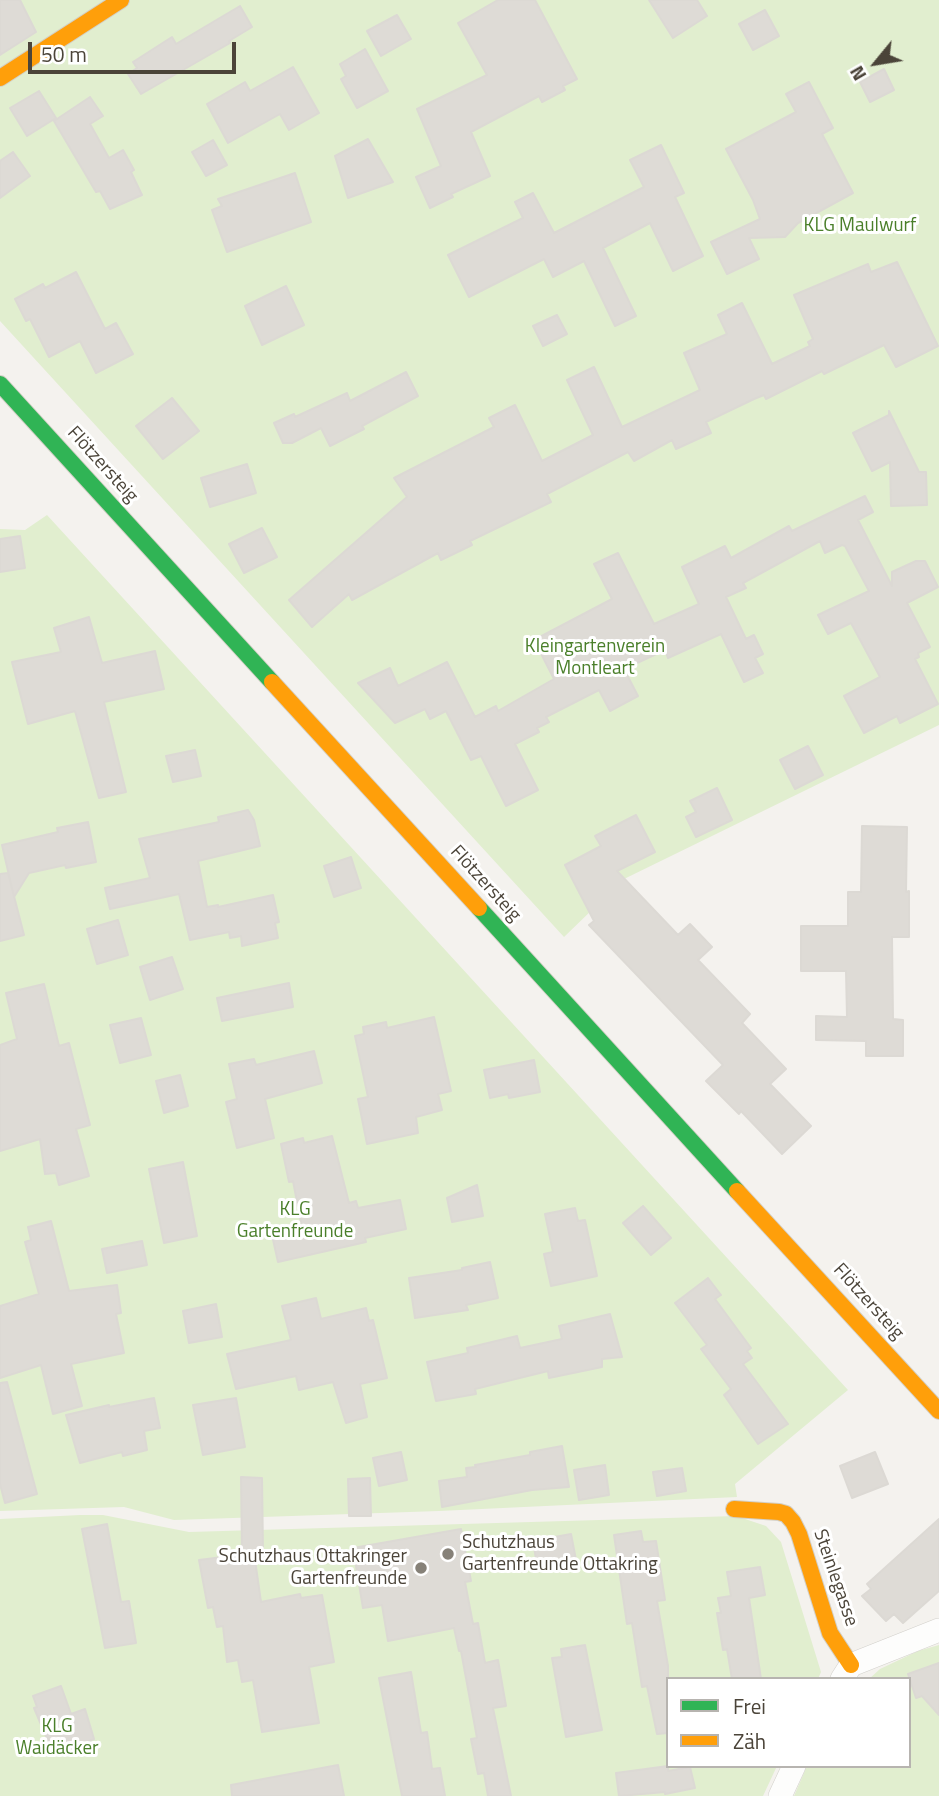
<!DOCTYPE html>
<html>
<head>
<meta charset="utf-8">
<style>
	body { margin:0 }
	#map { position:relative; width:939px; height:1796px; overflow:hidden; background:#f4f2ee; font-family:"Titillium Web",sans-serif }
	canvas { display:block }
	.legend { position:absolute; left:666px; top:1677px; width:245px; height:91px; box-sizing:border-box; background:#fff; border:2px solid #b7b4b0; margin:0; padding:9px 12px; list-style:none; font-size:21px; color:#4b4439 }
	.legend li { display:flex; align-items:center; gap:14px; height:35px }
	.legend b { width:35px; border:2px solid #b7b4b0 }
	.north { position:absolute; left:841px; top:28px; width:70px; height:70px; -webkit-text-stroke:5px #fff; paint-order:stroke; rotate:240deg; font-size:19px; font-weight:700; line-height:28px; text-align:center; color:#4b4439 }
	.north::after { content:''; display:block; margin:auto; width:24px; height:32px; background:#4b4439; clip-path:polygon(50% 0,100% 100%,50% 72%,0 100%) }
	.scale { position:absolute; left:28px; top:42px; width:208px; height:32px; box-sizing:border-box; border:4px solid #4b4439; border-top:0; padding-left:9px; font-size:21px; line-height:24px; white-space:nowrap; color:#4b4439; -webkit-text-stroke:5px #fff; paint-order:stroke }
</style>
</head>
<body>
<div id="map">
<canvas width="939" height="1796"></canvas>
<ul class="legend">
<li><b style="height:9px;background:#30b455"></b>Frei</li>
<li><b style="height:9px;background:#ff9f0a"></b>Zäh</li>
</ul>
<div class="north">N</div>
<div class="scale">50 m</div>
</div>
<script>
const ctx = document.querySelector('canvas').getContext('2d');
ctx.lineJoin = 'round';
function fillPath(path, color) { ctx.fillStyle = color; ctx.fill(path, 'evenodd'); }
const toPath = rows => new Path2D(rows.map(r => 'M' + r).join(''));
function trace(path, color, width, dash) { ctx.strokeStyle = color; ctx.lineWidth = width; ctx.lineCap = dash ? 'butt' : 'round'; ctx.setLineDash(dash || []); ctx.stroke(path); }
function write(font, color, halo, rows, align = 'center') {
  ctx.font = font + ' "Titillium Web",sans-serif'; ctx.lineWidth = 6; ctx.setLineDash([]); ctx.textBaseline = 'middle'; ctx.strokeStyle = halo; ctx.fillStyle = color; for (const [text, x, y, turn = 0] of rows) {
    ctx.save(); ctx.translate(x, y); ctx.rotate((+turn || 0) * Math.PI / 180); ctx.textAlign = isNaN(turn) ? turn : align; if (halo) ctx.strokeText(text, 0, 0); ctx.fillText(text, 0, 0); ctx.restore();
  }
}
fillPath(toPath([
	[0,0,939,0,939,725,624,879,564,937,0,321],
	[47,515,848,1390,735,1484,737,1497,439,1511,174,1520,124,1507,0,1511,0,529,25,530],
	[80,1515,103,1515,189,1532,736,1516,766,1526,781,1542,821,1672,818,1679,668,1679,668,1766,777,1766,763,1796,0,1796,0,1519],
	[939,1645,939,1796,794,1796,807,1766,909,1766,909,1679,869,1679,880,1669,918,1651]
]), '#e1eecf');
const building = toPath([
	[0,0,20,0,36,32,0,55,0,0],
	[498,0,535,0,577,79,563,86,565,90,542,102,539,96,471,132,490,176,451,194,453,197,430,208,416,177,441,166,417,109,487,75,458,23,498,0],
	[649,0,697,0,707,16,673,38,649,0],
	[240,6,252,27,229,41,230,43,141,94,128,74,137,68,133,62,172,37,176,44,240,6],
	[765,10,779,36,753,50,739,24,765,10],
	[397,15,411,39,381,56,367,31,397,15],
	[365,49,388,91,357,108,341,79,346,76,340,64,365,49],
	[293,67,319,113,289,130,280,114,228,143,207,104,245,82,250,91,293,67],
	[884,69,894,90,870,102,860,82,884,69],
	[809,82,833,128,822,134,853,193,798,223,785,237,749,238,759,259,727,274,711,242,760,219,753,200,726,149,796,112,786,94,809,82],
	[39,91,56,118,27,136,10,108,39,91],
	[90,97,103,116,90,124,109,158,123,150,134,170,131,172,142,195,110,209,100,191,96,192,54,121,90,97],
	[368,139,393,182,348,198,335,156,368,139],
	[213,140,227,165,206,176,192,152,213,140],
	[661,145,684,193,675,197,703,256,673,271,650,223,603,248,636,316,615,326,584,261,553,277,544,259,469,297,448,255,523,218,515,202,533,193,554,233,644,187,630,160,661,145],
	[13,152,30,176,0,198,0,161,13,152],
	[295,173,311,222,227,252,212,210,222,206,218,199,295,173],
	[897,262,938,346,896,367,884,345,824,374,822,371,766,399,764,395,754,399,706,422,711,433,676,449,672,440,634,461,628,452,547,494,551,502,470,541,472,545,441,560,438,553,352,600,349,594,312,627,289,600,407,497,394,478,494,427,489,418,515,405,542,461,593,435,567,380,594,367,622,427,700,390,684,353,727,334,718,315,742,303,772,364,810,346,808,342,813,339,794,295,868,264,871,272,897,262],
	[76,272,105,329,116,323,133,354,96,373,80,341,49,357,30,319,26,321,15,299,43,284,45,288,76,272],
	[286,286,304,325,262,345,245,306,286,286],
	[557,315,567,334,543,346,533,326,557,315],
	[406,372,418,396,362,426,364,429,330,446,321,428,292,443,283,443,274,423,294,414,295,417,347,393,350,401,406,372],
	[172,398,199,431,163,459,136,426,172,398],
	[889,411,919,472,926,472,927,505,891,506,890,462,872,471,853,433,889,415,889,411],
	[247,464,256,493,210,507,201,478,247,464],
	[865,496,873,512,858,520,892,586,892,572,916,561,925,561,938,587,907,603,930,647,918,653,919,657,915,659,938,704,900,723,897,716,864,733,844,696,880,677,851,623,828,634,818,615,869,591,845,546,842,545,825,553,820,541,743,583,746,588,726,597,746,639,754,635,763,654,755,658,763,673,744,682,721,634,668,658,665,650,624,669,638,696,610,711,599,690,546,717,549,722,537,728,539,732,515,744,538,790,506,806,481,756,471,760,446,711,430,719,425,709,395,723,358,683,390,668,398,686,447,662,475,717,496,706,498,711,554,679,534,640,612,599,594,564,618,553,654,624,699,604,682,567,725,546,731,558,789,526,792,531,865,496],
	[262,528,277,557,244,573,229,544,262,528],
	[20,536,25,568,0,572,0,539,20,536],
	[89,617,102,663,155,651,164,689,104,702,126,792,99,798,75,711,28,724,12,662,61,652,54,628,89,617],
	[808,746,823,775,795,789,780,760,808,746],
	[195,750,201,776,173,782,166,756,195,750],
	[717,788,732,820,696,837,686,817,696,812,690,801,717,788],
	[248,810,254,820,260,846,198,861,207,907,218,905,218,907,273,895,279,922,275,923,278,938,242,946,241,936,230,938,229,932,190,940,179,894,110,909,105,888,150,878,139,839,219,822,218,817,248,810],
	[636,815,655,852,617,871,678,935,690,924,712,947,698,960,750,1014,742,1023,786,1069,770,1084,811,1126,782,1154,741,1111,739,1114,706,1081,723,1065,589,925,594,921,565,865,601,846,595,836,636,815],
	[88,822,96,862,66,868,65,865,29,873,14,897,2,845,58,832,57,828,88,822],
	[862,826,907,827,906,892,909,891,909,937,892,937,893,1019,903,1020,903,1056,866,1056,866,1041,816,1040,816,1016,847,1017,846,971,801,971,801,926,848,926,848,892,861,892,862,826],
	[351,857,361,888,334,897,324,866,351,857],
	[8,873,24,935,0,941,0,874,8,873],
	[118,920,128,955,97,964,87,929,118,920],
	[172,957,183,989,150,1000,140,967,172,957],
	[289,983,293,1007,222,1021,217,998,289,983],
	[44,984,59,1046,69,1043,90,1125,76,1129,89,1176,59,1185,56,1173,45,1174,40,1139,0,1151,0,1045,17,1039,6,993,44,984],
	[434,1017,451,1091,438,1094,442,1110,416,1117,418,1133,367,1144,358,1099,368,1097,355,1036,364,1034,363,1027,386,1022,387,1028,434,1017],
	[141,1018,151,1055,120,1063,110,1025,141,1018],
	[314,1051,322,1083,265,1099,274,1138,237,1148,226,1102,237,1099,229,1064,254,1059,256,1065,314,1051],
	[534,1060,540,1092,509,1098,508,1094,490,1098,484,1070,534,1060],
	[180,1075,188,1106,164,1113,156,1081,180,1075],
	[332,1136,349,1203,356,1201,358,1208,400,1200,406,1229,365,1238,366,1242,278,1262,272,1235,302,1228,293,1181,289,1182,281,1144,303,1138,304,1143,332,1136],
	[183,1162,197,1236,164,1243,149,1169,183,1162],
	[477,1185,483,1216,452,1222,447,1198,477,1185],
	[643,1206,671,1238,651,1255,623,1223,643,1206],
	[575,1208,578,1221,585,1220,597,1276,551,1286,544,1254,553,1252,545,1214,575,1208],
	[51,1221,69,1291,117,1285,121,1313,116,1314,124,1353,71,1364,82,1406,53,1414,41,1365,0,1378,0,1306,39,1294,25,1242,31,1240,28,1227,51,1221],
	[142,1241,147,1265,107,1273,102,1249,142,1241],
	[490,1262,498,1298,466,1305,468,1310,415,1318,409,1278,462,1270,462,1268,490,1262],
	[708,1278,721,1295,715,1299,751,1348,747,1351,752,1358,743,1364,788,1424,758,1444,724,1395,731,1389,701,1349,707,1345,675,1303,708,1278],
	[316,1298,321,1319,366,1308,369,1321,373,1320,387,1378,360,1384,367,1417,346,1423,333,1382,299,1390,296,1376,236,1389,227,1354,291,1340,282,1306,316,1298],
	[216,1304,222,1337,189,1343,183,1311,216,1304],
	[610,1314,622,1357,602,1359,602,1367,549,1378,548,1371,475,1389,476,1394,436,1401,427,1362,468,1353,467,1348,517,1336,520,1348,562,1339,559,1326,610,1314],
	[7,1382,37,1494,5,1503,0,1484,0,1383,7,1382],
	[154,1398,160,1428,144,1431,147,1450,123,1456,122,1452,80,1463,66,1415,109,1405,109,1407,154,1398],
	[236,1398,245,1447,203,1455,193,1405,236,1398],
	[562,1446,569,1487,532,1490,442,1507,439,1481,467,1477,466,1468,476,1467,475,1465,530,1455,530,1452,562,1446],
	[401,1452,407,1480,379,1486,373,1458,401,1452],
	[875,1452,888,1484,852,1498,840,1466,875,1452],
	[605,1465,609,1495,579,1500,574,1470,605,1465],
	[682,1468,686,1491,657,1496,653,1472,682,1468],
	[241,1477,262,1478,263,1552,242,1553,241,1477],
	[370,1478,371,1516,349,1516,348,1479,370,1478],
	[939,1519,939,1591,903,1623,894,1614,886,1621,862,1596,871,1589,867,1584,939,1519],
	[107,1524,121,1602,129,1601,136,1643,105,1648,82,1529,107,1524],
	[461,1529,471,1581,465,1582,473,1624,478,1623,485,1663,498,1660,506,1706,493,1708,511,1796,488,1796,484,1773,478,1774,471,1739,477,1738,461,1651,459,1651,454,1628,388,1641,382,1605,363,1608,353,1548,461,1529],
	[641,1531,643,1542,656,1541,665,1600,657,1601,668,1666,668,1733,657,1734,647,1686,642,1687,632,1623,627,1624,614,1535,641,1531],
	[571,1534,577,1565,538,1571,533,1541,571,1534],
	[254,1553,261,1602,300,1594,301,1598,322,1595,334,1662,309,1667,319,1723,262,1732,253,1680,242,1682,238,1660,227,1662,223,1626,217,1627,213,1607,208,1608,199,1560,254,1553],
	[760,1567,765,1595,749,1598,761,1679,732,1679,727,1649,723,1650,717,1613,721,1613,718,1598,731,1596,727,1572,760,1567],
	[585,1645,602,1730,566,1737,552,1658,562,1657,561,1649,585,1645],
	[939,1663,939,1715,922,1696,916,1698,908,1674,939,1663],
	[411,1672,421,1733,427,1732,432,1769,440,1768,445,1796,402,1796,379,1678,411,1672],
	[61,1686,71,1714,85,1709,94,1739,54,1755,34,1708,37,1707,33,1696,61,1686],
	[338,1765,344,1796,232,1796,231,1785,338,1765],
	[668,1766,668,1771,690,1767,695,1788,665,1794,665,1792,619,1796,616,1773,668,1766]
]);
fillPath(building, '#dedbd6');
trace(building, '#dcd9d4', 2);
const street = toPath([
	[842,1679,851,1665,939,1630],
	[780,1796,794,1766]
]);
const fast = toPath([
	[0,384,272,682],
	[479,908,737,1191]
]);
const slow = toPath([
	[0,78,121,0],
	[272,682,479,908],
	[737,1191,939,1411],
	[734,1509,779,1512,786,1514,793,1522,799,1534,830,1633,851,1665]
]);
trace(street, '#d2d0cb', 24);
trace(fast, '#d3cfc5', 18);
trace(slow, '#d3cfc5', 18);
trace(street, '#fdfdfc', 23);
trace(fast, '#30b455', 16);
trace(slow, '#ff9f0a', 16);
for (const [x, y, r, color] of [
	[448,1554,7,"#868178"],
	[421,1568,7,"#868178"]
]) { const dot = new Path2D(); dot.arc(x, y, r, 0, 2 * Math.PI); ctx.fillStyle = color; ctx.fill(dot); trace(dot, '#fff', 2.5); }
write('19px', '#4a7f2a', '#fff', [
	["KLG Maulwurf",860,226],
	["Kleingartenverein",595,647],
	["Montleart",595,669],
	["KLG",295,1210],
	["Gartenfreunde",295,1232],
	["KLG",57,1727],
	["Waidäcker",57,1749]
]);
write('19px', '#4b4439', '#fff', [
	["Flötzersteig",102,465,48],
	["Flötzersteig",485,884,48],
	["Flötzersteig",868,1302,48],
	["Steinlegasse",835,1578,71]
]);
write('19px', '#4b4439', '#fff', [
	["Schutzhaus",462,1543],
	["Gartenfreunde Ottakring",462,1565],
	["Schutzhaus Ottakringer",407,1557,"right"],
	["Gartenfreunde",407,1579,"right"]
], 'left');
</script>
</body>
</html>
